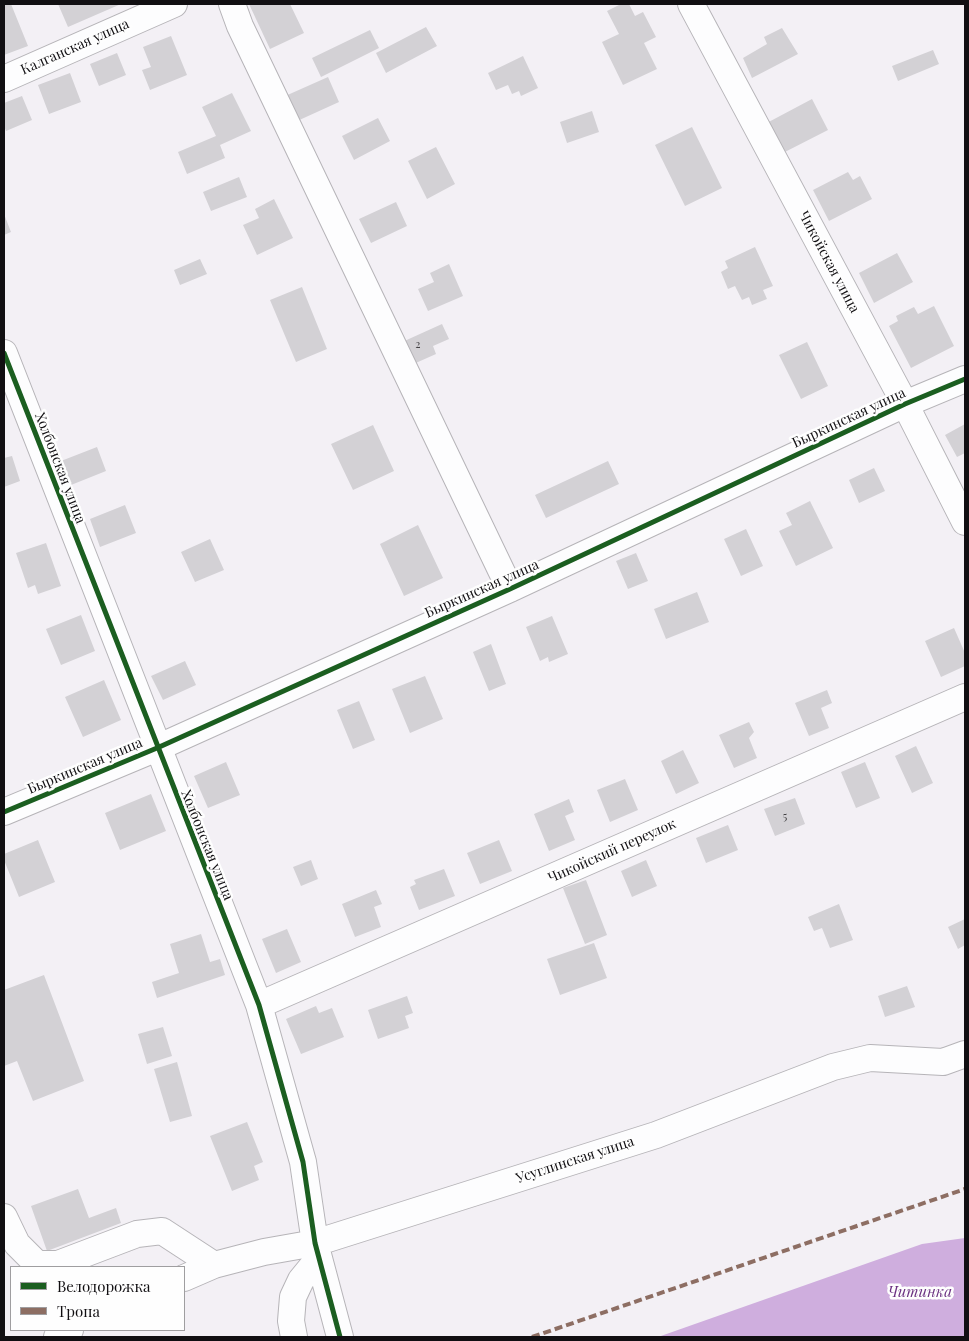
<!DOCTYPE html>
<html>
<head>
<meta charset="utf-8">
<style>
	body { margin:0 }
	#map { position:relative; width:969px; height:1341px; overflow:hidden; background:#f3f0f5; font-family:"Playfair Display",serif }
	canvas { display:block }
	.frame { position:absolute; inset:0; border:5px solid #110f12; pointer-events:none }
	.legend { position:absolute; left:10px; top:1266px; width:175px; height:65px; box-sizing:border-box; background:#fefefe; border:1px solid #9f9ea0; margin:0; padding:6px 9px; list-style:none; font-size:15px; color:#110f12 }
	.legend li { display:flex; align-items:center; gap:10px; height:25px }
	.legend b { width:25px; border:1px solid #9f9ea0 }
</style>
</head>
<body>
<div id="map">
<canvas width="969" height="1341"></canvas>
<div class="frame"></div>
<ul class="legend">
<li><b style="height:6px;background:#1b5e20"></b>Велодорожка</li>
<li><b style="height:6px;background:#8d6e63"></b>Тропа</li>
</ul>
</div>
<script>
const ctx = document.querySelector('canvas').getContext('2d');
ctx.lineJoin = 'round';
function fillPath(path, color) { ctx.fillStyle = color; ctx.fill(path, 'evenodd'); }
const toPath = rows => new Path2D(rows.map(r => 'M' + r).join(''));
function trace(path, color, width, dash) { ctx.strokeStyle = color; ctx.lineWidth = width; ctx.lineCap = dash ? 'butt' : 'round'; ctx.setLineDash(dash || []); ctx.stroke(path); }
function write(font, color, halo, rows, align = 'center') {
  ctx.font = font + ' "Playfair Display",serif'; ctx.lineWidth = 5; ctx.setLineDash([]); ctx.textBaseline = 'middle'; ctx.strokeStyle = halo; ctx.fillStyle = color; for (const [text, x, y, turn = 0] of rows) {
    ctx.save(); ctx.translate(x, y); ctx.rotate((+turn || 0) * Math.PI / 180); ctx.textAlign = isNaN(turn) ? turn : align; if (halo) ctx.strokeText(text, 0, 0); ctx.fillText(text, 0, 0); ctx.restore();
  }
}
fillPath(toPath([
	[965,1238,965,1337,658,1337,922,1244]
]), '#cfaede');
fillPath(toPath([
	[4,4,11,4,28,46,4,55],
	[58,4,121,4,68,27],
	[249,4,290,4,304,33,270,49],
	[621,4,629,4,635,16,643,12,656,37,644,43,657,69,623,85,602,42,619,34,607,11],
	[426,27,437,46,386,73,376,53],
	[782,28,798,54,752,78,743,58,767,44,764,37],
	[370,30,379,48,321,77,312,58],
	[171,36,187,75,150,90,142,70,151,67,143,47],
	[933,50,939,64,898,81,892,66],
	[117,53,126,75,99,86,90,64],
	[523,56,538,88,521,96,519,91,512,94,508,85,496,90,488,73],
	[70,73,81,102,49,114,38,85],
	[328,77,339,102,295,122,283,97],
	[232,93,251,131,220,145,225,158,187,174,178,152,216,136,202,107],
	[22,96,32,120,6,131,4,126,4,103],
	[812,99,828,130,779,155,763,125],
	[592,111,599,132,567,143,560,122],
	[378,118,390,141,354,160,342,136],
	[692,127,722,188,685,206,655,145],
	[436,147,455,184,427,199,408,161],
	[848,172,853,180,860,176,872,199,829,221,813,190],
	[239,177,247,197,211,211,203,192],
	[274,199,293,238,257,255,243,225,259,218,255,209],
	[396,202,407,226,371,243,359,219],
	[4,214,11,232,4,235],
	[755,247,773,286,763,290,767,299,752,305,749,297,742,300,735,286,728,289,721,272,728,268,725,261],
	[897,253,913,282,874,303,859,273],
	[200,259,207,274,180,285,174,270],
	[449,264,463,296,428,311,418,289,434,282,430,273],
	[302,287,327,349,296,362,270,300],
	[934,306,954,346,911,368,889,326,898,321,896,316,914,307,918,314],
	[442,324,449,339,433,346,436,354,409,366,400,343],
	[807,342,828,386,801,399,779,355],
	[965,424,965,453,957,457,945,435],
	[373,425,394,471,353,490,331,444],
	[97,447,106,471,71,485,61,461],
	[12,456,20,481,4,487,4,458],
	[608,461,619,484,546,518,535,495],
	[874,468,885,491,859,503,849,480],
	[810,501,833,548,796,566,779,531,792,525,786,513],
	[125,505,136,533,100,547,90,519],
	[418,525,443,578,404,596,380,544],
	[746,529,763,566,741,576,724,539],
	[210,539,224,570,195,582,181,552],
	[46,543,61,586,38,594,35,585,28,588,16,553],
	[636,553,648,581,628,589,616,561],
	[697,592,709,622,666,639,654,609],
	[81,615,95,651,61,665,46,629],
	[552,616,568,654,549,662,548,657,540,661,526,627],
	[954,628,965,653,965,666,941,677,925,641],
	[491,644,506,684,489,691,473,652],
	[185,661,196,685,163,700,151,676],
	[425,676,443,719,410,733,392,689],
	[104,680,121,720,83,737,65,697],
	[827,690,832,703,821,708,829,728,809,736,795,703],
	[359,701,375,740,353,749,337,710],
	[749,722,754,732,749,738,757,758,734,768,719,735],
	[916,746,933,783,912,793,895,756],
	[683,750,699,783,676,794,661,761],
	[226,762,240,795,208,808,194,776],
	[865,762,880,798,856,808,841,772],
	[625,779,638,810,610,822,597,790],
	[151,794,166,831,120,850,105,813],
	[795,798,805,824,775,836,764,809],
	[569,799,574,812,565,816,575,840,549,851,534,814],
	[728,825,738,850,706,863,696,838],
	[38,840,55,882,19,897,4,860,4,854],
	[499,840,512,871,480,884,467,853],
	[311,860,318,879,301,886,293,867],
	[646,860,657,886,632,897,621,871],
	[444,869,455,896,419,910,410,887,416,884,414,880],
	[586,880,607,935,585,944,563,888],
	[376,890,382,904,374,907,381,927,355,937,342,904],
	[839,904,853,940,830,948,822,928,814,931,808,917],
	[965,919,965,945,958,949,948,927],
	[287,929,301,962,276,973,262,939],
	[201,934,210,962,220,959,225,975,157,998,152,982,179,973,170,944],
	[594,943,607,978,560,995,547,959],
	[44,975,84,1081,33,1101,17,1061,4,1066,4,990],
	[907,986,915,1007,885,1017,878,996],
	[407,996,413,1013,405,1016,409,1028,378,1039,368,1010],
	[316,1006,319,1013,332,1008,344,1037,301,1054,286,1019],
	[163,1027,172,1056,147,1064,138,1034],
	[177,1062,192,1116,170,1122,154,1069],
	[247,1122,263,1162,254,1166,259,1180,232,1191,210,1136],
	[78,1189,89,1218,116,1208,121,1223,47,1251,31,1206]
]), '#d3d1d5');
const minor = toPath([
	[232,4,240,26,510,589],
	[691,4,905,404,965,522],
	[4,79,174,4],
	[4,353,259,1005,303,1162,315,1243,340,1337],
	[4,812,157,748,510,589,905,404,965,379],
	[259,1005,965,697],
	[4,1217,17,1244,37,1264,58,1264,137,1234,162,1231,214,1265],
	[184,1278,214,1265,264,1252,315,1243,656,1135,833,1067,870,1058,943,1062,965,1054],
	[57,1337,70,1330],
	[294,1337,291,1321,293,1297,301,1280,319,1258]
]);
trace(minor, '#b6b4b8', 28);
trace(minor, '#fdfdfe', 26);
trace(toPath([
	[532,1337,965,1189]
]), '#8d6e63', 4, [8, 4]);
trace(toPath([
	[4,353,259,1005,303,1162,315,1243,340,1337],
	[4,812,157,748,510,589,905,404,965,379]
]), '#1b5e20', 5);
write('11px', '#424043', null, [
	["2",418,345],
	["5",785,817]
]);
write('14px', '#110f12', '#fefefe', [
	["Калганская улица",75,47,-24],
	["Чикойская улица",829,262,62],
	["Быркинская улица",849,418,-25],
	["Холбонская улица",60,468,69],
	["Быркинская улица",482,589,-24],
	["Быркинская улица",85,766,-23],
	["Холбонская улица",207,845,68],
	["Чикойский переулок",612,851,-24],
	["Усуглинская улица",575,1160,-18]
]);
write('italic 15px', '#6b3181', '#fefefe', [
	["Читинка",920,1292]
]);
</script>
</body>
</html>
